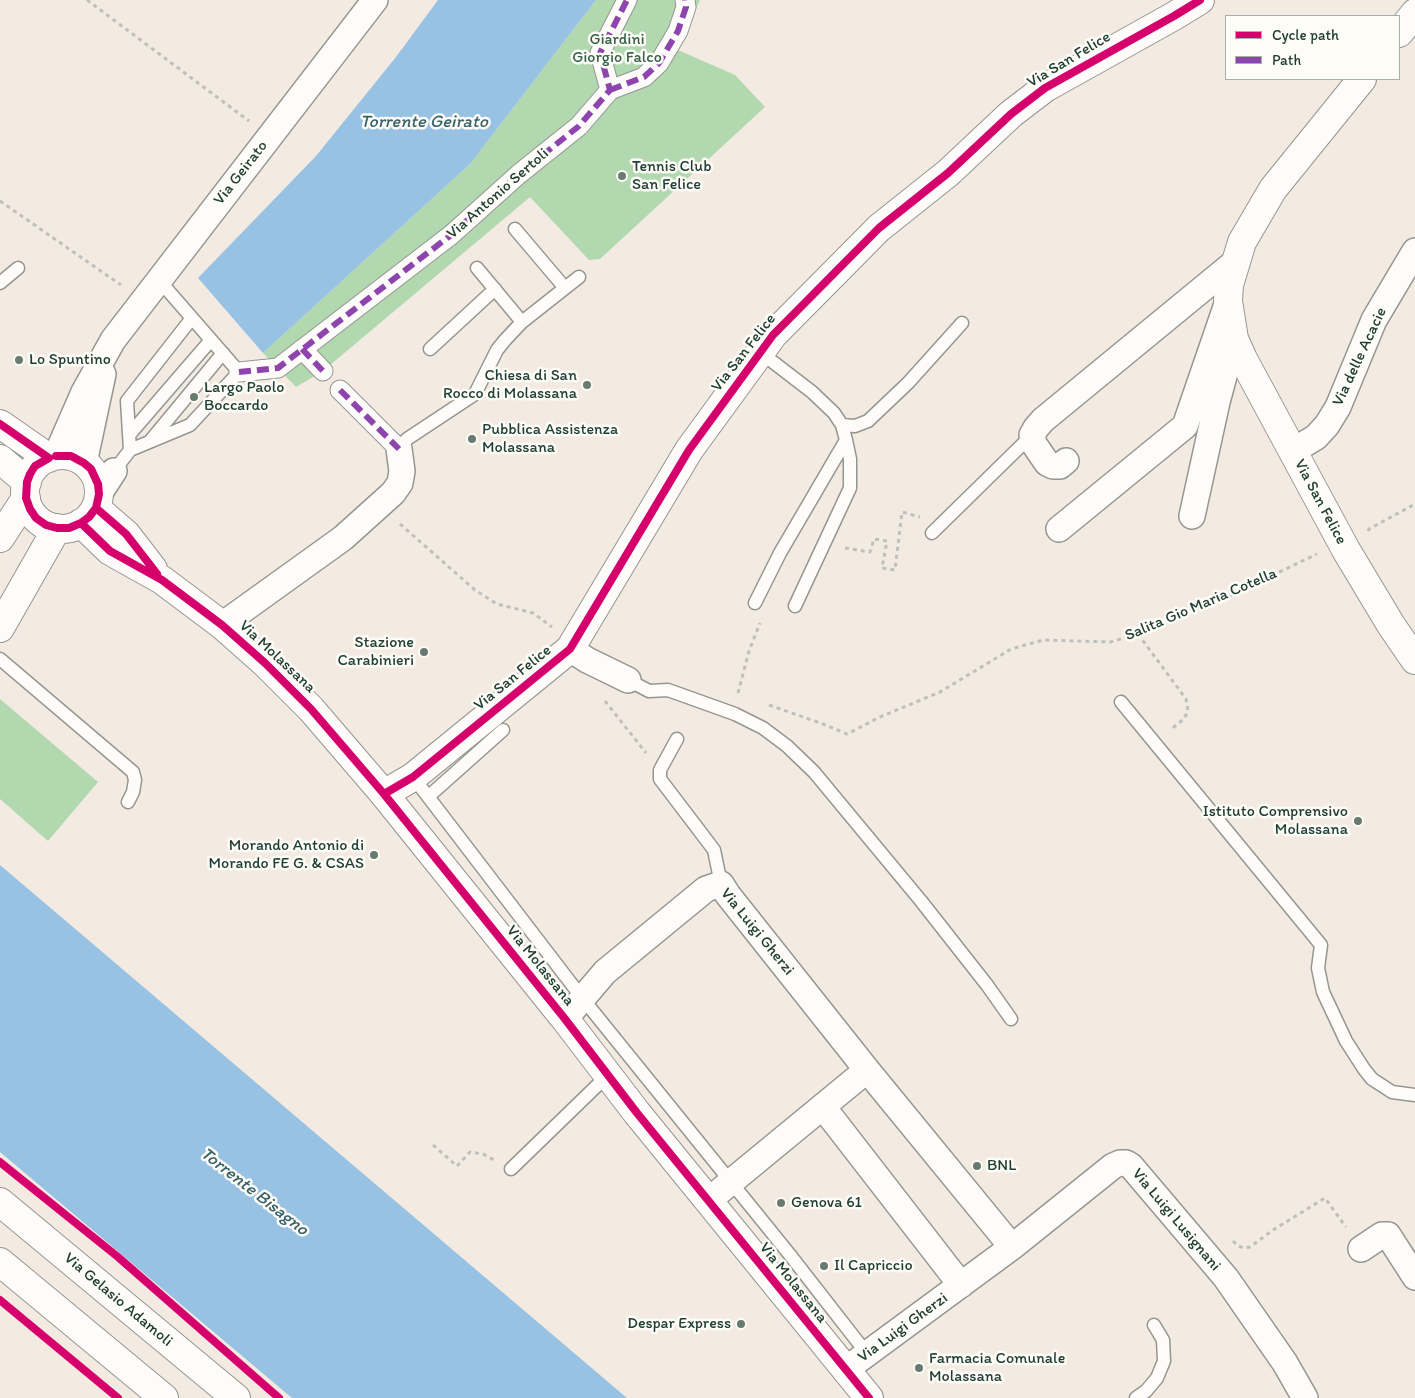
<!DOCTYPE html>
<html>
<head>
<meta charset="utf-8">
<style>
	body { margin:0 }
	#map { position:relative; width:1415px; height:1398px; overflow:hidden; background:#f3ebe2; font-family:Itim,sans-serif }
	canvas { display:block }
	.legend { position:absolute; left:1225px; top:15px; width:175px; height:65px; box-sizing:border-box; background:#fdfcf7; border:1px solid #a4b0a9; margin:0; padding:6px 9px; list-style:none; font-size:15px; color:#1f3d34 }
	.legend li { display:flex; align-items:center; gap:10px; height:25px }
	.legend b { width:25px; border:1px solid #a4b0a9 }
</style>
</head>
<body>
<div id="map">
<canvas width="1415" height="1398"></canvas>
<ul class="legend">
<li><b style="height:6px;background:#d6006c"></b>Cycle path</li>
<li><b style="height:6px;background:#8e44ad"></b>Path</li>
</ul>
</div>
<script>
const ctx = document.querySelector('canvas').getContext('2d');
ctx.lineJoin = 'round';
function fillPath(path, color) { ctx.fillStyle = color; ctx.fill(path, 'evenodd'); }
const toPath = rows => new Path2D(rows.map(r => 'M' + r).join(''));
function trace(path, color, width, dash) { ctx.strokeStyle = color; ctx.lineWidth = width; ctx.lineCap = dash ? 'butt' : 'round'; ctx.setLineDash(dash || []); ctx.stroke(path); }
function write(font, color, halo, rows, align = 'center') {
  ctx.font = font + ' Itim,sans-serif'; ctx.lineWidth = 5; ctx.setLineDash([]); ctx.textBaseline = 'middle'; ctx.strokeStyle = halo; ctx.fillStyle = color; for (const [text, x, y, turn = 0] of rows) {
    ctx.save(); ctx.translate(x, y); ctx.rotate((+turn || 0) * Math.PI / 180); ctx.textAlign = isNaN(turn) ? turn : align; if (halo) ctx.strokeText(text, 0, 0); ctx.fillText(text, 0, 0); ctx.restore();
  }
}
fillPath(toPath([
	[596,0,700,0,678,50,735,75,765,107,600,259,589,260,530,197,323,371,296,387,263,353,470,164],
	[0,699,98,782,48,841,0,799]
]), '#b2d8af');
fillPath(toPath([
	[438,0,596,0,470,164,263,353,198,278,316,156,396,57],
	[0,865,627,1398,292,1398,0,1152]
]), '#97c2e3');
const service = toPath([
	[515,229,565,288],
	[477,268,522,322],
	[0,283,18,268],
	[430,349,495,289],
	[842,425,855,426,868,421,908,383,962,323],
	[129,435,211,340],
	[151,440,223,353],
	[399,449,407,439,475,394,497,350,505,340,522,322,579,277],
	[130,450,127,401,192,318],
	[114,471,130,450,190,425,239,372,158,279],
	[932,533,1032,435],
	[755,603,780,553,846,440,842,425,834,413,812,392,760,352],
	[795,606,850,488,850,459,846,440],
	[0,659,133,772,135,780,133,792,128,802],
	[628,680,649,691,668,690,735,714,763,728,787,746,814,772,921,901,987,985,1011,1019],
	[1121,702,1321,945,1318,968,1323,992,1346,1041,1364,1069,1372,1079,1392,1092,1415,1095],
	[677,739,660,770,660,779,714,850,721,884],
	[413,777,583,999,790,1255,868,1355],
	[429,796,503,730],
	[511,1169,608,1075],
	[1136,1398,1146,1391,1157,1378,1164,1361,1163,1340,1154,1325]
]);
const pedestrian = toPath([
	[610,90,644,77,659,63,678,31,686,7,685,0],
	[302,349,323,371],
	[239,372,278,368,451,235,519,174,579,126,610,90,600,53,627,0],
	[340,390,399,449]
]);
const minor = toPath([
	[1293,451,1316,437,1327,425,1338,407,1374,320,1415,251],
	[56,456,84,392,113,340,375,0],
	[1066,461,1060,466,1053,466,1047,463,1034,444,1032,435,1036,428,1043,420,1234,263],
	[84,463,103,374],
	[99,494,114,471],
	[1192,516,1217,402,1234,339],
	[1059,529,1185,426,1228,301],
	[222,625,343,538,393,493,400,483,402,471,399,449],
	[570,649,587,660,628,680],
	[565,1019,605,972,706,889,721,884,728,895,867,1070,1012,1247],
	[823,1107,961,1285],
	[709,1200,867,1070],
	[1361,1249,1382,1235,1388,1235,1415,1277],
	[845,1370,1012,1247,1113,1166,1120,1163,1126,1163,1131,1166,1226,1278,1285,1363,1305,1398]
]);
const tertiary = toPath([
	[1399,33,1415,13],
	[1362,79,1273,189,1242,242,1229,285,1228,301,1234,339,1243,359,1346,550,1391,625,1415,660],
	[384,794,413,777,570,649,689,450,773,335,879,228,948,173,1011,114,1045,88,1174,16,1200,0]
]);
const secondary = toPath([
	[0,424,49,458],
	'25 492a37 37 0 1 1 74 0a37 37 0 1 1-74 0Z',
	[0,459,27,482],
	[96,508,126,534,153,569],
	[81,523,110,551,162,580,222,625,265,663,311,709,384,794,565,1019,637,1113,869,1398],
	[0,538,26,498],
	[0,628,57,528]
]);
const primary = toPath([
	[0,1202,236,1398],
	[0,1262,164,1398]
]);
trace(service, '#949690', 15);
trace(pedestrian, '#949690', 21);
trace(minor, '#949690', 28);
trace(tertiary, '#949690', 30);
trace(secondary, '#949690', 30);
trace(primary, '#949690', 30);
trace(toPath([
	[87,0,249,121],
	[0,201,121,285],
	[400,524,475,590,497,604,533,613,552,627],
	[1368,531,1369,529,1415,504],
	[845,548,870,552,874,539,887,541,882,568,895,570,902,512,920,517],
	[1138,634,1186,699,1188,711,1184,719,1170,730],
	[738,693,749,651,760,623],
	[605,701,646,753],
	[769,705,823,724,847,734,880,717,940,692,1011,649,1043,640,1110,642,1138,634,1219,601,1317,554],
	[433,1145,457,1166,470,1152,483,1154,494,1160],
	[1233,1241,1238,1246,1244,1248,1250,1247,1273,1230,1325,1198,1346,1227]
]), '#bfc0be', 3, [4, 4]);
trace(service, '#fdfcfb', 12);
trace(pedestrian, '#fdfcfb', 19);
trace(minor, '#fdfcfb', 25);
trace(tertiary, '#fdfcfb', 28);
trace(secondary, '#fdfcfb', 28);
trace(primary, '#fdfcfb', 28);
trace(toPath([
	[610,90,644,77,659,63,678,31,686,7,685,0],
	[302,349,323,371],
	[239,372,278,368,451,235,519,174,579,126,610,90,600,53,627,0],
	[340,390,399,449]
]), '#8e44ad', 6, [12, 6]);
trace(toPath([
	[0,424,49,458,35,466,30,474,27,482,26,498,30,509,36,518,46,525,57,528,69,528,81,523,89,517,96,508,99,494,98,484,91,469,84,463,71,456,56,456],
	[96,508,126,534,157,574],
	[81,523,110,551,162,580,222,625,265,663,311,709,384,794,565,1019,637,1113,869,1398],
	[384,794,413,777,570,649,689,450,773,335,879,228,948,173,1011,114,1045,88,1174,16,1200,0],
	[0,1162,118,1257,279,1398],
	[0,1300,118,1398]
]), '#d6006c', 8);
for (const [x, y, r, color] of [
	[622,176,5,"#697a71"],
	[19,360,5,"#697a71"],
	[587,385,5,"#697a71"],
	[194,397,5,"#697a71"],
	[472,439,5,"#697a71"],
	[424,652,5,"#697a71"],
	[1358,821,5,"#697a71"],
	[374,855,5,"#697a71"],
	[977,1166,5,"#697a71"],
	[781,1203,5,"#697a71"],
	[824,1266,5,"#697a71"],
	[741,1324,5,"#697a71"],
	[919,1368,5,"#697a71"]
]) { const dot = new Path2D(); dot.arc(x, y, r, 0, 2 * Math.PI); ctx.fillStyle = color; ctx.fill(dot); trace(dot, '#fdfcf7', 2); }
write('16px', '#366048', '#fdfcf7', [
	["Giardini",617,40],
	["Giorgio Falco",617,58]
]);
write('16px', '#1f3d34', '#fdfcf7', [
	["Via San Felice",1069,60,-31],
	["Via Geirato",241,173,-52],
	["Via Antonio Sertoli",498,194,-41],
	["Via San Felice",744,353,-52],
	["Via delle Acacie",1360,357,-65],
	["Via San Felice",1320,502,62],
	["Salita Gio Maria Cotella",1201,605,-23],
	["Via Molassana",277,657,43],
	["Via San Felice",513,678,-39],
	["Via Luigi Gherzi",757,932,51],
	["Via Molassana",540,966,51],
	["Via Luigi Lusignani",1176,1220,50],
	["Via Molassana",793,1283,51],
	["Via Gelasio Adamoli",118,1300,40],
	["Via Luigi Gherzi",903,1328,-36]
]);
write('16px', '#1f3d34', '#fdfcf7', [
	["Tennis Club",632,167],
	["San Felice",632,185],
	["Lo Spuntino",29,360],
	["Chiesa di San",577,376,"right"],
	["Rocco di Molassana",577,394,"right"],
	["Largo Paolo",204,388],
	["Boccardo",204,406],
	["Pubblica Assistenza",482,430],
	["Molassana",482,448],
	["Stazione",414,643,"right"],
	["Carabinieri",414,661,"right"],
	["Istituto Comprensivo",1348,812,"right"],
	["Molassana",1348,830,"right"],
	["Morando Antonio di",364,846,"right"],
	["Morando FE G. & CSAS",364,864,"right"],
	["BNL",987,1166],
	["Genova 61",791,1203],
	["Il Capriccio",834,1266],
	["Despar Express",731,1324,"right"],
	["Farmacia Comunale",929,1359],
	["Molassana",929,1377]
], 'left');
write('italic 18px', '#376069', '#fdfcf7', [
	["Torrente Geirato",424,122],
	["Torrente Bisagno",254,1192,38]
]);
</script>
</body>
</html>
